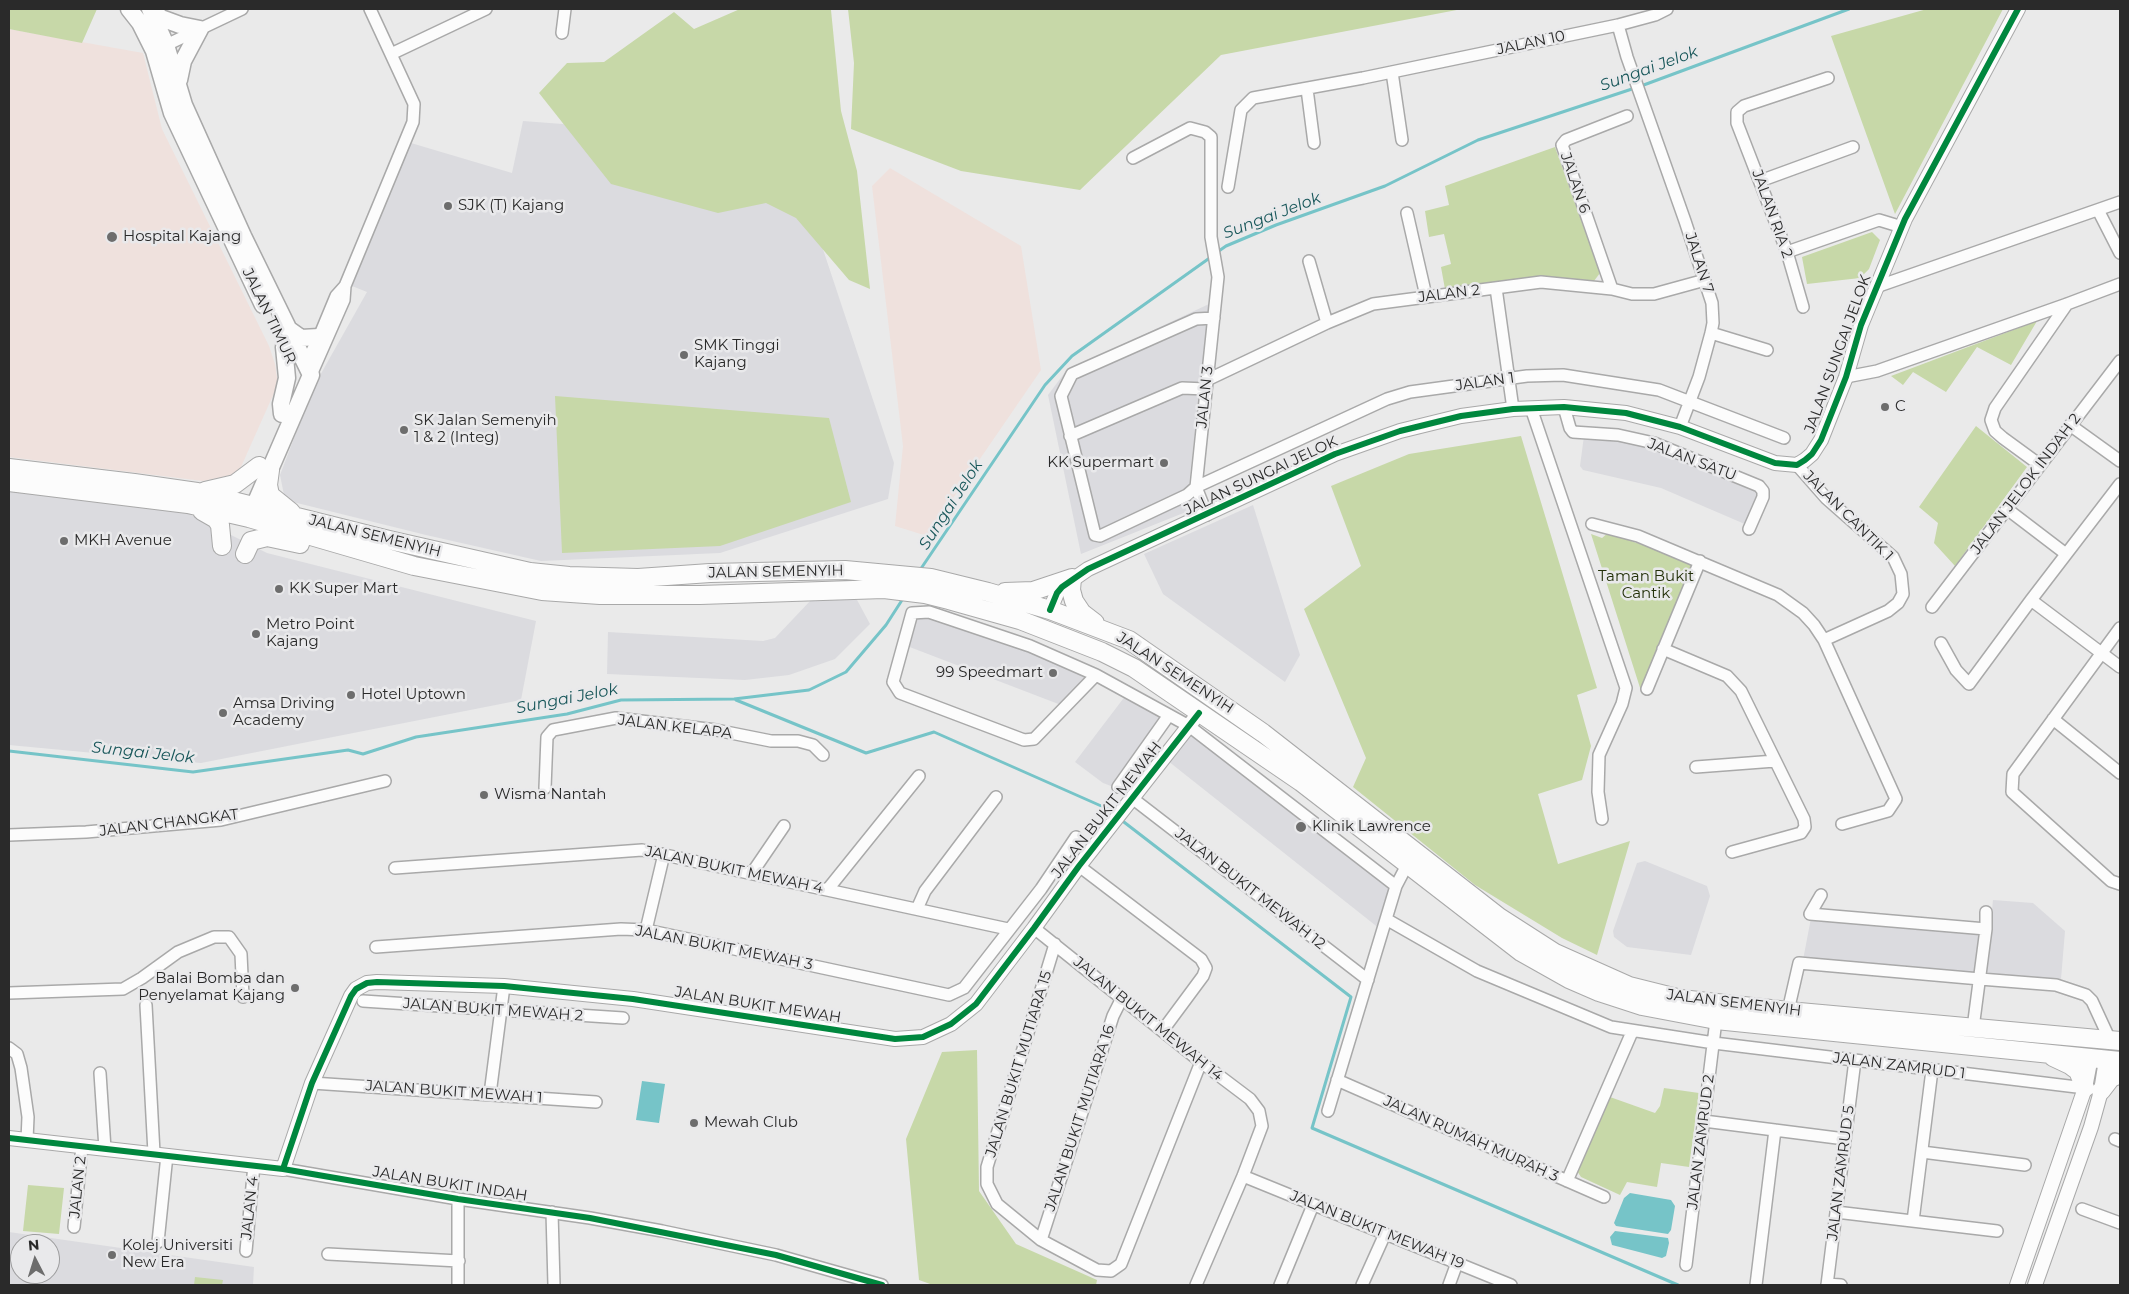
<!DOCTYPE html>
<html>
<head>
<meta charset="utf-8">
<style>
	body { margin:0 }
	#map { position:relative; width:2129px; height:1294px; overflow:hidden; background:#eaeaea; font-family:Montserrat,sans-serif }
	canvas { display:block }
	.frame { position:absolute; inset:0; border:10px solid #2a2a2a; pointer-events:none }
	.north { position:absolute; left:10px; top:1234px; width:50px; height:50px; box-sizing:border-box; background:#e9e9eb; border:1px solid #9d9d9e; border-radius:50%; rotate:355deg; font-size:14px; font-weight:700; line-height:20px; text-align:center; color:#2a2a2a }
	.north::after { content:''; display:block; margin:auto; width:18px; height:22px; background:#6d6d6d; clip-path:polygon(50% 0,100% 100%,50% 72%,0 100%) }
</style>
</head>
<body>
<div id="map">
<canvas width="2129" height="1294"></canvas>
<div class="frame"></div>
<div class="north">N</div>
</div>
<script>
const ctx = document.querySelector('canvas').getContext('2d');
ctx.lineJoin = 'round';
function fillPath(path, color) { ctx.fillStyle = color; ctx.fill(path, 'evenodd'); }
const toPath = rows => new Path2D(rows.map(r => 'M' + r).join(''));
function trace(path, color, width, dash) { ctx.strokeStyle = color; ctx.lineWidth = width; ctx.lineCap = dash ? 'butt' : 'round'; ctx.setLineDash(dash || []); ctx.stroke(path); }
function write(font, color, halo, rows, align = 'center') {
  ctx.font = font + ' Montserrat,sans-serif'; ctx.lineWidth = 5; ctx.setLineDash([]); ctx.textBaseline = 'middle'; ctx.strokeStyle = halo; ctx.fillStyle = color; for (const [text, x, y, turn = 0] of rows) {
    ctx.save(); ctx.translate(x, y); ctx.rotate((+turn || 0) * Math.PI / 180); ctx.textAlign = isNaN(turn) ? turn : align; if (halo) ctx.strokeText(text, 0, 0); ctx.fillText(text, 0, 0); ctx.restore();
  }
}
fillPath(toPath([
	[523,121,787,141,894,463,888,499,720,553,541,561,426,535,285,500,280,475,314,386,367,292,352,286,411,143,512,173],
	[1209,304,1186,512,1081,554,1048,395,1066,371],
	[1584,436,1619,439,1654,447,1757,489,1760,496,1747,525,1661,488,1583,470,1580,466],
	[9,491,187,513,267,553,536,621,521,700,201,763,9,745],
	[1253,505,1300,655,1285,682,1163,594,1144,554],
	[856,598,870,624,835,659,789,675,745,680,607,674,608,632,763,641,775,638,811,600],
	[929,613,1027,649,1090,676,1061,705,907,646,916,614],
	[1126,695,1164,716,1116,784,1111,786,1103,783,1075,762],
	[1191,733,1392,887,1380,929,1168,761],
	[1645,861,1707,886,1710,896,1691,955,1627,947,1614,937,1613,931,1637,863],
	[1993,900,2033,903,2065,931,2061,979,1803,960,1811,918,1990,933],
	[9,1232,254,1267,253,1285,9,1285],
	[20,1244,50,1244,50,1274,20,1274]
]), '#dbdbdf');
fillPath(toPath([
	[9,29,143,53,162,129,269,346,275,364,278,384,241,467,232,475,203,481,9,457],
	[890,168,1021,246,1041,370,927,536,895,526,903,446,872,186]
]), '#efe1dd');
fillPath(toPath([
	[9,9,97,9,82,43,9,29],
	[740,9,831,10,841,111,857,171,870,289,849,280,796,218,766,203,718,213,611,184,539,93,567,63,604,62,674,12,694,29],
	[848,9,1462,9,1221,55,1080,190,961,171,851,129,854,63],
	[1927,9,2003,9,1895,214,1831,36],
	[1555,147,1600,273,1594,281,1539,278,1445,289,1441,267,1451,264,1444,234,1429,237,1425,211,1449,205,1445,186],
	[1872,232,1880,240,1869,269,1860,278,1807,284,1802,257],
	[2037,321,2011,365,1977,347,1946,392,1913,372,1903,385,1891,376],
	[555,396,829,418,851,502,720,546,562,553],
	[1976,426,2027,467,1955,566,1934,543,1938,523,1919,507],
	[1521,436,1597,688,1577,695,1591,746,1582,780,1538,794,1558,864,1630,841,1597,955,1562,938,1475,885,1353,787,1366,758,1304,609,1361,566,1331,486,1409,454],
	[1608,533,1695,563,1642,694,1591,534,1602,538],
	[977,1050,979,1191,1016,1244,1097,1280,1096,1285,933,1285,919,1280,906,1139,942,1052],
	[1664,1088,1699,1093,1689,1167,1661,1163,1657,1187,1627,1182,1620,1195,1581,1177,1577,1171,1610,1097,1655,1113,1660,1106],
	[28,1185,64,1188,59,1234,23,1231],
	[195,1277,223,1280,222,1285,194,1285]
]), '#c7d8a8');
fillPath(toPath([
	[642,1081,665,1084,659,1123,636,1120],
	[1630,1193,1671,1200,1675,1206,1671,1230,1668,1234,1616,1226,1614,1223,1624,1198],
	[1615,1231,1668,1238,1669,1243,1666,1256,1662,1258,1612,1245,1610,1237]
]), '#76c4c8');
trace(toPath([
	[1641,86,1849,9],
	[1216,253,1226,246,1276,225,1385,186,1478,140,1635,88],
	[920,570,1045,385,1072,356,1211,257],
	[736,700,866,753,934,732,1108,809,1115,815],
	[9,751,193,772,348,750,363,754,416,737,567,714,621,700,734,699,809,690,846,672,886,625,904,597],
	[1120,819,1351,997,1312,1128,1678,1285]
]), '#76c4c8', 3);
const minor = toPath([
	[1618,25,1627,57,1685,221,1712,303,1713,323,1711,333,1699,377,1680,427],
	[562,33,565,9],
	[160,48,242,9],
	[391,54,486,9],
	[1392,72,1402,140],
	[1307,89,1314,143],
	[1133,158,1190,128,1205,132,1211,137,1211,237,1218,277,1196,487,1207,515],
	[1760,181,1853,147],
	[1228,187,1241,110,1253,98,1363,78,1618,25,1655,15,1667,9],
	[2098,210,2120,253],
	[1407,213,1426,296],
	[1787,252,1879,220,1902,227],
	[1309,261,1327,323],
	[1876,287,2120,202],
	[1496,288,1513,409],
	[1612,289,1562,145,1566,140,1627,116],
	[1803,307,1787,252,1737,123,1737,112,1744,106,1828,78],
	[1214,318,1196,319,1072,374,1061,396,1095,535,1100,536,1187,495,1196,487,1309,435,1387,399,1410,392,1527,376,1563,375,1659,390,1784,438],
	[1711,333,1767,350],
	[305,365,319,337,336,296,345,286,413,122,414,104,370,9],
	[311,375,344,300,345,286],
	[1846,377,1877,371,2067,304,2120,284],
	[1207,380,1327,323,1373,304,1541,282,1612,289,1632,294,1654,294,1705,280],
	[1564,407,1570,428,1573,432,1618,435,1654,443,1759,486,1763,491,1763,497,1749,529],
	[1531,408,1626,688,1622,704,1599,755,1598,792,1602,819],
	[2070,425,2120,461],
	[1070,436,1182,388,1206,389],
	[1797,465,1826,498,1893,557,1901,574,1903,594,1898,603,1888,611,1824,640],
	[2040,465,2003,438,1995,431,1991,420,1995,408,2067,304],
	[2007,509,2066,554],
	[1592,524,1638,536,1778,595,1803,613,1814,625,1824,640,1896,799,1888,811,1842,824],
	[2031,600,2120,667],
	[1932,607,2120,361],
	[2120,628,2013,774,2012,792,2111,881,2120,884],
	[1941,643,1956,670,1969,684,2031,600,2120,484],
	[1663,649,1727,676,1741,691,1804,819,1805,827,1801,833,1732,852],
	[1096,675,1034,739,1024,740,900,693,893,682,912,613,929,612,1030,646,1096,675,1189,726,1396,886],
	[1647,689,1700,561],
	[2053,719,2120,773],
	[1696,767,1775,761],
	[1118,787,1169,715],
	[545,788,547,737,553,730,616,718,716,730,771,741,798,741,813,745,823,755],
	[1132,798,1368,980],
	[9,835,86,832,221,820,385,781],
	[1079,866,1201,959,1206,968,1203,976,1163,1030],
	[395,868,642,850,1008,929],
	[752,873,784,826],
	[828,889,919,776],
	[1821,895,1810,914,1986,929],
	[917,909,925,891,996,797],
	[1386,919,1477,971,1611,1027,1714,1043,2085,1088],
	[1034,928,1201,1062,1250,1099,1259,1111,1262,1126,1243,1176,1196,1285],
	[646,930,664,854],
	[1055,944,987,1167,987,1184,997,1204,1041,1240,1097,1270,1111,1271,1121,1264,1201,1062],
	[376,947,621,929,646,930,949,995,964,988,1041,889,1076,837],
	[9,993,123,989,142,978,178,952,214,937,229,937,241,954,243,997],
	[363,1001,623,1018],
	[146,1005,154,1153],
	[1788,1011,1799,963,1980,979,2056,985,2086,995,2092,1001,2110,1040],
	[1973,1028,1986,929,1986,912],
	[9,1048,17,1054,21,1068,28,1117,27,1140],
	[100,1073,105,1149],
	[1337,1080,1604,1197],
	[312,1083,596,1102],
	[490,1094,504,986],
	[1328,1111,1396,886,1407,865],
	[1704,1121,1845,1139],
	[2115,1139,2120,1141],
	[1922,1152,2025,1165],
	[283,1169,458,1199,590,1218,662,1231,776,1255,882,1285],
	[1243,1176,1511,1285],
	[1567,1181,1632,1032],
	[458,1199,458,1285],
	[2082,1209,2120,1223],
	[552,1212,554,1285],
	[1836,1212,1997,1231],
	[1913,1221,1932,1070],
	[74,1227,82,1146],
	[1041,1240,1113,1016,1122,998],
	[158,1242,167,1155],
	[246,1251,254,1165],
	[328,1254,459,1261],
	[1686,1265,1716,1020],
	[1827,1284,1841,1285],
	[1280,1285,1313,1205],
	[1362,1285,1385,1234],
	[1449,1285,1457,1263],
	[1756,1285,1775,1130],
	[1827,1285,1855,1060]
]);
const tertiary = toPath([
	[1050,610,1057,593,1062,587,1088,569,1335,454,1400,431,1461,416,1513,409,1564,407,1626,413,1680,427,1775,463,1797,465,1805,460,1812,454,1821,440,1846,377,1861,325,1905,219,2018,9],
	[9,1138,283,1169,312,1083,351,996,356,989,367,983,377,982,504,986,633,999,895,1039,923,1037,951,1024,976,1004,1034,928,1079,866,1199,713],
	[2017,1285,2085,1088,2091,1057],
	[2035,1285,2091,1127,2101,1091,2106,1060]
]);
const secondary = toPath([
	[129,9,140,23,154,51,172,113,263,305],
	[150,9,166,45,184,105,243,236,311,375,249,518],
	[151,9,161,18,180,25,200,29,183,61,179,80],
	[287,328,301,338,319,337],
	[282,414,281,404,287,378,284,347]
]);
const primary = toPath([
	[9,468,134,483,197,492,389,540,530,572,569,576,638,578,710,573,845,570,931,578,988,592,1050,610,1129,640,1263,733,1499,917,1555,953,1629,986,1681,999,1788,1011,2120,1041],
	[270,470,268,485,270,495,291,512],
	[9,482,188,504,249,518,414,566,542,591,600,595,700,595,884,589,925,594,949,600,1020,620,1102,652,1134,668,1301,782,1521,952,1569,979,1599,992,1642,1006,1716,1020,2120,1061],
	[205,491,235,484,259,466],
	[202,511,216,519,220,525,222,546],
	[245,554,251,541,267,537,300,544],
	[1005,592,1033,591,1072,578,1071,590,1074,601,1082,613,1095,623],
	[2053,1057,2070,1065,2078,1071,2085,1088],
	[2101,1091,2111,1078,2120,1074]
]);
trace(minor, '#a9a9a9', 14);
trace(tertiary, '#a9a9a9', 16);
trace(secondary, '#a9a9a9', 19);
trace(primary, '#a9a9a9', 20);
trace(minor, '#fcfcfc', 11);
trace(tertiary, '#fcfcfc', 14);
trace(secondary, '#fcfcfc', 16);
trace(primary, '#fcfcfc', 18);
trace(toPath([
	[1050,610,1057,593,1062,587,1088,569,1335,454,1400,431,1461,416,1513,409,1564,407,1626,413,1680,427,1775,463,1797,465,1805,460,1812,454,1821,440,1846,377,1861,325,1905,219,2018,9],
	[9,1138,283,1169,458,1199,590,1218,776,1255,882,1285],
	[283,1169,312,1083,351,996,356,989,367,983,377,982,504,986,633,999,895,1039,923,1037,951,1024,976,1004,1034,928,1079,866,1199,713]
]), '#00873e', 6);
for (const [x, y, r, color] of [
	[448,206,5,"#6d6d6d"],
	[112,237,6,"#6d6d6d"],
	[684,355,5,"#6d6d6d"],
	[1885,407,5,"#6d6d6d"],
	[404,430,5,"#6d6d6d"],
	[1164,463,5,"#6d6d6d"],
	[64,541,5,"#6d6d6d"],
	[279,589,5,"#6d6d6d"],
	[256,634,5,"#6d6d6d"],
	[1053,673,5,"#6d6d6d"],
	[351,695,5,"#6d6d6d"],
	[223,713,5,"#6d6d6d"],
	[484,795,5,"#6d6d6d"],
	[1301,827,6,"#6d6d6d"],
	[295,988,5,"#6d6d6d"],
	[694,1123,5,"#6d6d6d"],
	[112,1255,5,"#6d6d6d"]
]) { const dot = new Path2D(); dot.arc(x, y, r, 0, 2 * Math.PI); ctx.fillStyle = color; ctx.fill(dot); trace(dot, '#e9e9eb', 2); }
write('15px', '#2a2a2a', '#e9e9eb', [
	["JALAN 10",1531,43,-12],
	["JALAN 6",1575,183,71],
	["JALAN RIA 2",1772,214,70],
	["JALAN 7",1699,263,72],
	["JALAN 2",1449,294,-7],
	["JALAN TIMUR",269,316,64],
	["JALAN SUNGAI JELOK",1838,354,-70],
	["JALAN 1",1485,382,-8],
	["JALAN 3",1205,397,-84],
	["JALAN SATU",1692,460,21],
	["JALAN SUNGAI JELOK",1261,476,-25],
	["JALAN JELOK INDAH 2",2026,484,-53],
	["JALAN CANTIK 1",1848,516,45],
	["JALAN SEMENYIH",375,536,14],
	["JALAN SEMENYIH",776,572,-1],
	["JALAN SEMENYIH",1175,673,33],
	["JALAN KELAPA",675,727,7],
	["JALAN BUKIT MEWAH",1107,810,-52],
	["JALAN CHANGKAT",169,823,-7],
	["JALAN BUKIT MEWAH 4",734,870,12],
	["JALAN BUKIT MEWAH 12",1250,889,38],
	["JALAN BUKIT MEWAH 3",724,948,11],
	["JALAN SEMENYIH",1734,1003,7],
	["JALAN BUKIT MEWAH",758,1005,9],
	["JALAN BUKIT MEWAH 2",493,1010,4],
	["JALAN BUKIT MEWAH 14",1148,1019,39],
	["JALAN BUKIT MUTIARA 15",1019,1064,-73],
	["JALAN ZAMRUD 1",1899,1066,7],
	["JALAN BUKIT MEWAH 1",454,1092,4],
	["JALAN BUKIT MUTIARA 16",1080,1118,-72],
	["JALAN RUMAH MURAH 3",1471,1139,24],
	["JALAN ZAMRUD 2",1701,1142,-83],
	["JALAN ZAMRUD 5",1841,1173,-83],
	["JALAN BUKIT INDAH",450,1184,9],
	["JALAN 2",78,1187,-84],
	["JALAN 4",250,1208,-84],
	["JALAN BUKIT MEWAH 19",1377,1230,22]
]);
write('15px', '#2a2a2a', '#e9e9eb', [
	["SJK (T) Kajang",458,206],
	["Hospital Kajang",123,237],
	["SMK Tinggi",694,346],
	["Kajang",694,363],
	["C",1895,407],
	["SK Jalan Semenyih",414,421],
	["1 & 2 (Integ)",414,438],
	["KK Supermart",1154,463,"right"],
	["MKH Avenue",74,541],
	["KK Super Mart",289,589],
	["Metro Point",266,625],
	["Kajang",266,642],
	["99 Speedmart",1043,673,"right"],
	["Hotel Uptown",361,695],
	["Amsa Driving",233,704],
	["Academy",233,721],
	["Wisma Nantah",494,795],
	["Klinik Lawrence",1312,827],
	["Balai Bomba dan",285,979,"right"],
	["Penyelamat Kajang",285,996,"right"],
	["Mewah Club",704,1123],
	["Kolej Universiti",122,1246],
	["New Era",122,1263]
], 'left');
write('15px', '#233009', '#e9e9eb', [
	["Taman Bukit",1646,577],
	["Cantik",1646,594]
]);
write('italic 16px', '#175659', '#e9e9eb', [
	["Sungai Jelok",1649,69,-20],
	["Sungai Jelok",1272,216,-21],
	["Sungai Jelok",951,505,-57],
	["Sungai Jelok",567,699,-11],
	["Sungai Jelok",143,753,6]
]);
</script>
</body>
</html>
